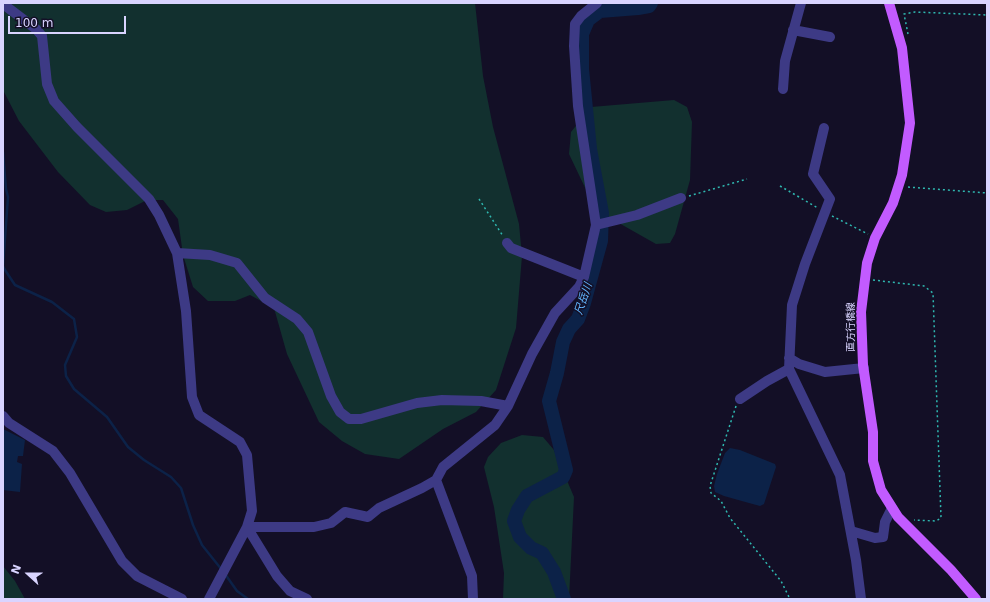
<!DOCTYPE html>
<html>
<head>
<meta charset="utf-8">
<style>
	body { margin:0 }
	#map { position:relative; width:990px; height:602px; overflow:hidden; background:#130f26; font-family:"DejaVu Sans",sans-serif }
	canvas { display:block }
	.frame { position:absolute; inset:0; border:4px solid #d9d4ff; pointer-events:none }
	.north { position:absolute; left:8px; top:554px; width:40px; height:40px; -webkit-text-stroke:3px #130f26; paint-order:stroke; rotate:291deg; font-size:11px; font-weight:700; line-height:16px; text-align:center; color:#d9d4ff }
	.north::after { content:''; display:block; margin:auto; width:14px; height:18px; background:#d9d4ff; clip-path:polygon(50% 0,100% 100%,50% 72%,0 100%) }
	.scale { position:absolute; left:8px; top:16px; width:118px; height:18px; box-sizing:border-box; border:2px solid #d9d4ff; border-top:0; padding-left:5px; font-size:12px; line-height:14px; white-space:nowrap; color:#d9d4ff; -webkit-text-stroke:3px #130f26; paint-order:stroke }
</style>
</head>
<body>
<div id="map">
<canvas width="990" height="602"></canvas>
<div class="frame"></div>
<div class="north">N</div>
<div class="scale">100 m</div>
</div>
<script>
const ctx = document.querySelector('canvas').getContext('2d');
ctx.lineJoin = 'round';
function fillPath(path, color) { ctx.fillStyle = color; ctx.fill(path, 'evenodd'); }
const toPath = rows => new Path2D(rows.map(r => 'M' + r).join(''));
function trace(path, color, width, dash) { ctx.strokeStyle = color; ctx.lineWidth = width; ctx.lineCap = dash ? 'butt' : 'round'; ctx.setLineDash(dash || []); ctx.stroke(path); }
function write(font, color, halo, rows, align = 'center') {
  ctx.font = font + ' "DejaVu Sans","Noto Sans JP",sans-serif'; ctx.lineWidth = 3; ctx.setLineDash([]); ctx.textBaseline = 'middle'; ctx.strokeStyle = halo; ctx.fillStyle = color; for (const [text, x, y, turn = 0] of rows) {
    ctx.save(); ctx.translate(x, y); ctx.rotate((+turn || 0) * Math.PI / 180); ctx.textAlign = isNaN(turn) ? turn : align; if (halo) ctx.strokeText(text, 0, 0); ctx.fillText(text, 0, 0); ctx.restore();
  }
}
fillPath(toPath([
	[3,3,475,3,483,76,493,127,519,224,522,256,516,328,496,390,476,412,443,429,399,459,365,454,342,441,319,422,287,354,274,308,250,295,235,301,208,301,193,287,183,255,178,219,163,200,147,200,127,210,106,212,90,205,58,172,19,121,3,90],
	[674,100,687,107,692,122,690,180,675,234,670,243,656,244,610,218,589,196,569,154,571,132,591,107],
	[522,435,543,437,554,450,574,497,569,599,503,599,504,573,494,507,484,467,488,457,501,443],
	[3,566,15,581,25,599,3,599]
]), '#12302f');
fillPath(toPath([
	[3,429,25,440,23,456,18,456,17,462,22,464,20,492,3,490],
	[730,448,740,450,775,464,776,467,764,504,760,506,749,503,724,496,715,492,714,486,717,474,725,453]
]), '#0c2248');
trace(toPath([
	[3,152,6,189,8,197,3,266,5,270,15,285,52,302,74,319,77,337,65,365,66,376,74,389,107,417,128,447,144,460,171,477,181,488,193,525,202,545,222,570],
	[225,574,237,591,248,599]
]), '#0c2248', 2.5);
trace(toPath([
	[564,599,554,572,542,553,531,548,520,537,514,521,518,510,527,496,563,477,566,470,549,401,557,373,563,342,569,329,578,319,584,303,601,241,602,213,590,149,582,69,582,34,588,20,600,11,638,8,649,6,651,3]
]), '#0c2248', 14);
trace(toPath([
	[908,34,904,14,915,12,987,15],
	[780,186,818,208],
	[908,187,987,193],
	[689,196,747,179],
	[479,199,503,236],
	[832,216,868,234],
	[873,280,924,286,933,293,941,518,936,521,914,520],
	[736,406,710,486,711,493,721,501,730,518,781,581,790,599]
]), '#2fb8b0', 1.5, [2, 3]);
trace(toPath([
	[3,4,36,29,42,36,47,84,54,101,77,127,149,199,159,215,177,253,186,311,192,397,199,415,240,442,247,455,252,511,247,527,209,599],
	[793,30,830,37],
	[783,89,785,61,801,3],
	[824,128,813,174,830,199,805,264,792,305,789,369,840,475,856,560,861,599],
	[596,225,637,215,681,198],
	[507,243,511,248,584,277],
	[177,253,210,255,237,263,265,298,297,319,308,332,331,396,340,412,349,419,361,419,417,403,442,400,481,401,508,406],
	[789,358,799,364,825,372,864,368],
	[740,399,767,381,789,369],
	[3,416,9,423,53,451,70,473,122,561,137,576,182,599],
	[436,480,472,576,473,599],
	[247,527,314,527,331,523,345,512,368,517,379,508,422,488,436,480,443,467,495,425,508,406,532,354,555,313,579,287,584,277,596,225,578,106,574,46,575,24,581,16,597,3],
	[247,527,277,576,290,591,307,599],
	[851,531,875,538,883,537,885,522,892,508]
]), '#3d3a85', 10);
trace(toPath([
	[889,3,902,48,910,123,902,175,893,203,875,238,867,263,861,312,863,365,873,432,873,461,881,490,898,517,951,570,976,599]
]), '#c25bff', 10);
write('10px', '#d9d4ff', '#130f26', [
	["直方行橋線",851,327,-90]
]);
write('italic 11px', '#62b6ff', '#130f26', [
	["尺岳川",584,299,-72]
]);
</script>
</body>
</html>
